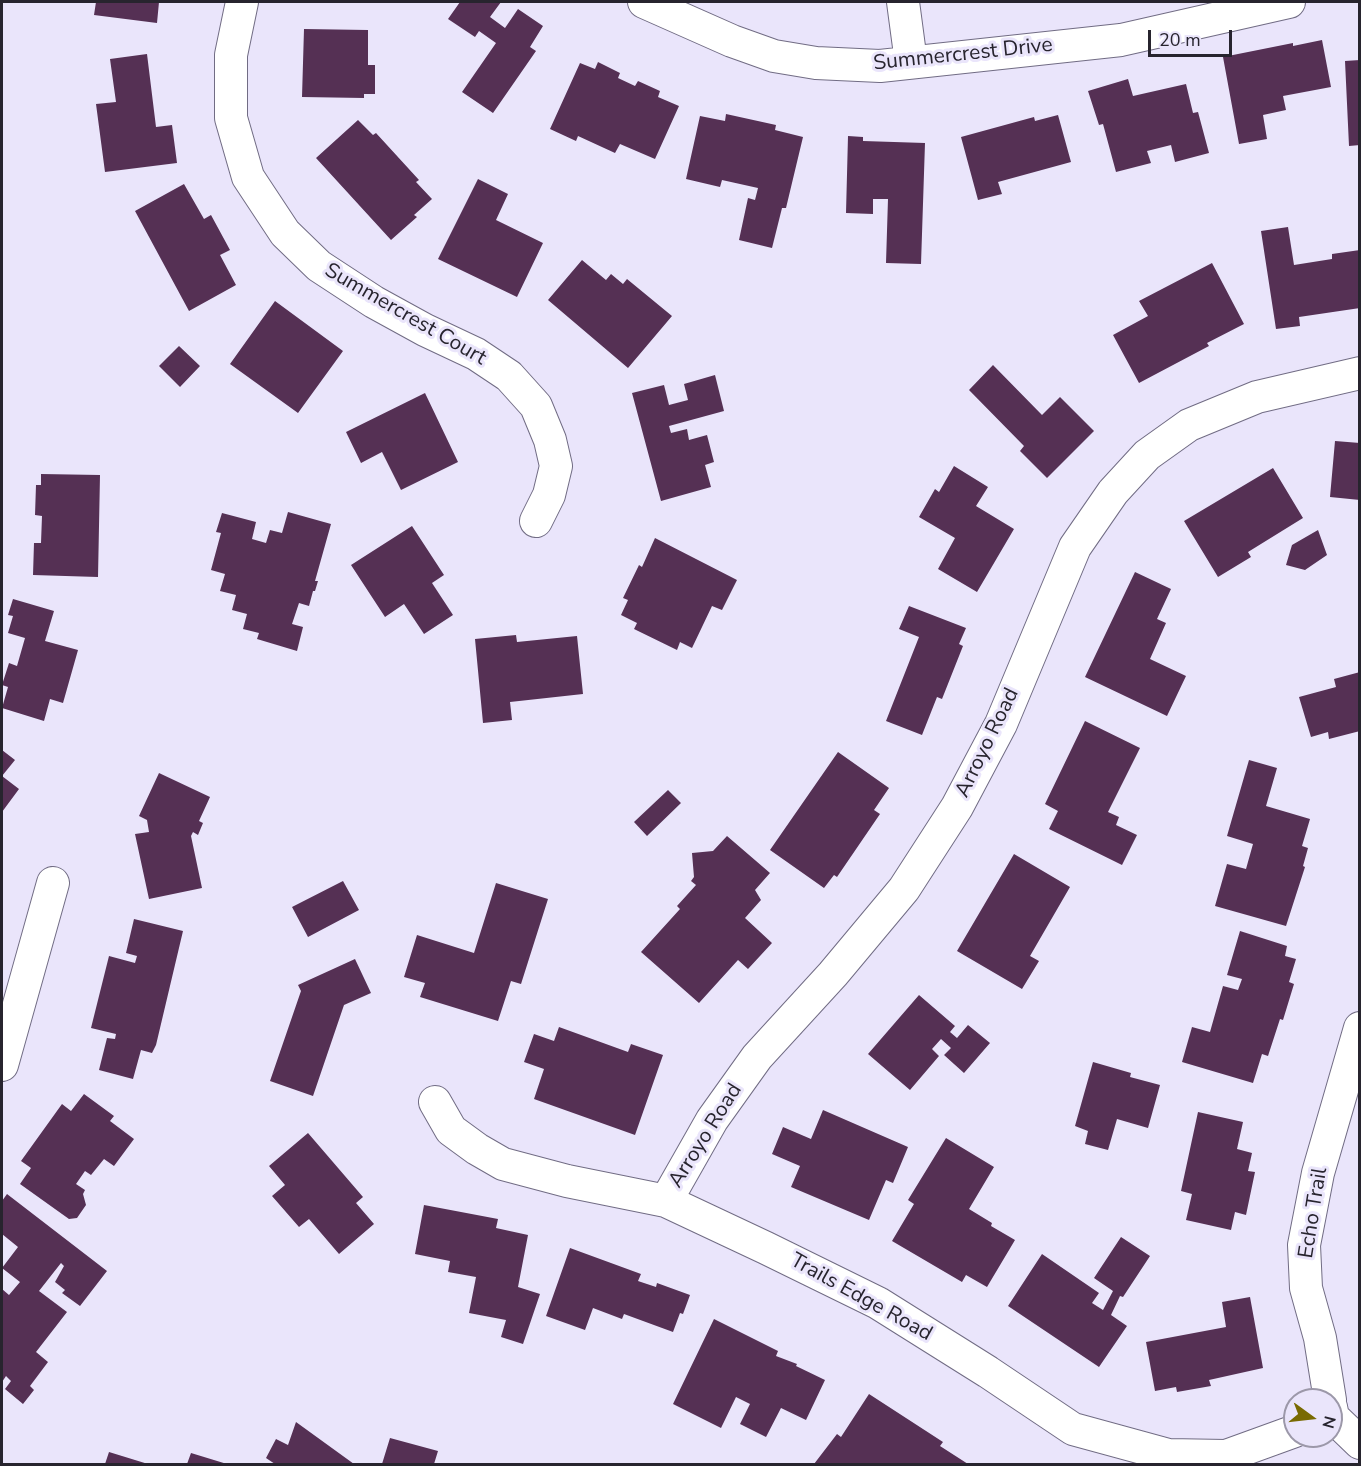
<!DOCTYPE html>
<html>
<head>
<meta charset="utf-8">
<style>
	body { margin:0 }
	#map { position:relative; width:1361px; height:1466px; overflow:hidden; background:#eae5fb; font-family:"Nunito Sans",sans-serif }
	canvas { display:block }
	.frame { position:absolute; inset:0; border:3px solid #27242e; pointer-events:none }
	.north { position:absolute; left:1283px; top:1388px; width:60px; height:60px; box-sizing:border-box; background:#eae5fb; border:2px solid #9c98a9; border-radius:50%; rotate:105deg; font-size:16px; font-weight:700; line-height:24px; text-align:center; color:#27242e }
	.north::after { content:''; display:block; margin:auto; width:21px; height:27px; background:#796a01; clip-path:polygon(50% 0,100% 100%,50% 72%,0 100%) }
	.scale { position:absolute; left:1148px; top:30px; width:84px; height:27px; box-sizing:border-box; border:3px solid #27242e; border-top:0; padding-left:8px; font-size:18px; line-height:21px; white-space:nowrap; color:#27242e; -webkit-text-stroke:4px #eae5fb; paint-order:stroke }
</style>
</head>
<body>
<div id="map">
<canvas width="1361" height="1466"></canvas>
<div class="frame"></div>
<div class="north">N</div>
<div class="scale">20 m</div>
</div>
<script>
const ctx = document.querySelector('canvas').getContext('2d');
ctx.lineJoin = 'round';
function fillPath(path, color) { ctx.fillStyle = color; ctx.fill(path, 'evenodd'); }
const toPath = rows => new Path2D(rows.map(r => 'M' + r).join(''));
function trace(path, color, width, dash) { ctx.strokeStyle = color; ctx.lineWidth = width; ctx.lineCap = dash ? 'butt' : 'round'; ctx.setLineDash(dash || []); ctx.stroke(path); }
function write(font, color, halo, rows, align = 'center') {
  ctx.font = font + ' "Nunito Sans",sans-serif'; ctx.lineWidth = 6; ctx.setLineDash([]); ctx.textBaseline = 'middle'; ctx.strokeStyle = halo; ctx.fillStyle = color; for (const [text, x, y, turn = 0] of rows) {
    ctx.save(); ctx.translate(x, y); ctx.rotate((+turn || 0) * Math.PI / 180); ctx.textAlign = isNaN(turn) ? turn : align; if (halo) ctx.strokeText(text, 0, 0); ctx.fillText(text, 0, 0); ctx.restore();
  }
}
fillPath(toPath([
	[96,2,159,2,157,23,94,15],
	[460,2,501,2,490,17,505,28,518,9,543,26,530,47,536,51,493,113,462,92,496,43,479,31,475,37,448,19],
	[304,29,368,30,368,65,375,65,375,94,364,94,364,98,302,97],
	[1322,40,1331,87,1283,96,1286,110,1263,115,1267,139,1239,144,1223,57,1293,43,1293,46],
	[147,54,156,127,172,125,177,163,105,172,96,104,116,102,110,59],
	[1360,60,1360,145,1349,146,1345,61],
	[598,62,620,73,618,78,635,86,638,81,660,91,658,97,679,106,655,159,620,144,615,153,578,136,576,141,550,129,580,63,595,69],
	[1128,79,1133,96,1186,84,1193,113,1198,112,1209,153,1175,162,1171,145,1147,151,1151,163,1116,172,1103,124,1099,125,1088,91],
	[726,114,776,125,775,130,803,137,786,208,782,208,772,248,739,240,748,198,755,200,758,188,722,180,720,187,686,179,700,116,725,121],
	[1058,115,1071,162,998,182,1002,194,978,200,961,137,1034,117,1035,121],
	[358,120,373,135,376,133,419,180,416,182,432,199,414,215,417,217,391,240,316,158],
	[848,136,863,137,863,141,925,143,921,264,886,263,888,199,873,199,873,214,846,213],
	[478,179,508,194,496,220,543,243,517,297,438,259],
	[184,184,204,219,211,215,230,250,220,255,236,285,189,311,135,211],
	[1288,227,1294,265,1332,259,1332,254,1360,250,1360,308,1299,317,1300,326,1276,329,1261,231],
	[582,260,606,280,611,274,623,284,627,279,672,316,628,368,548,300],
	[1212,263,1244,324,1207,343,1209,346,1139,383,1113,335,1148,316,1139,301],
	[275,301,343,351,298,413,230,364],
	[179,346,200,366,180,387,159,366],
	[993,365,1042,415,1060,397,1094,431,1047,478,1020,451,1024,446,969,390],
	[715,375,724,411,669,426,671,433,687,429,689,440,707,435,714,462,705,465,711,487,661,501,632,393,664,385,669,405,688,400,684,384],
	[425,393,458,462,401,490,382,452,361,463,346,432],
	[1335,441,1360,443,1360,500,1330,497],
	[954,466,988,487,976,506,1014,529,977,592,938,569,955,538,919,517,935,489,939,492],
	[1273,468,1303,518,1248,552,1251,557,1218,577,1184,521],
	[41,474,100,475,98,577,33,575,34,543,41,543,42,516,35,515,36,485,41,485],
	[288,512,331,524,315,581,318,581,315,591,313,591,309,606,299,603,292,624,303,627,297,651,257,639,259,633,243,629,247,614,232,610,236,595,220,591,225,574,211,570,221,533,216,532,222,513,256,522,252,539,266,543,270,530,282,533],
	[412,526,444,575,432,583,453,615,424,634,404,604,385,617,351,565],
	[1318,530,1327,555,1305,570,1286,565,1292,545],
	[655,538,737,580,722,610,712,606,692,648,680,642,677,650,634,629,637,623,621,615,628,600,623,598,639,565,642,567],
	[1135,572,1171,589,1157,619,1166,623,1150,659,1186,676,1167,716,1085,677],
	[13,599,54,611,45,641,78,650,63,703,50,699,44,721,2,708,8,687,2,685,9,663,17,666,25,638,8,633,13,616,8,615],
	[909,606,966,628,959,644,963,646,942,699,937,697,922,735,886,721,919,637,899,629],
	[516,635,517,642,577,636,583,694,510,702,512,720,483,723,475,639],
	[1360,672,1360,731,1329,739,1328,732,1311,737,1299,697,1336,687,1334,679],
	[1085,721,1140,748,1108,812,1119,817,1116,825,1137,835,1122,865,1049,829,1058,811,1045,804],
	[2,750,15,760,2,776,19,789,2,812],
	[838,752,889,788,874,810,880,814,837,877,834,875,824,888,770,850],
	[1249,760,1277,768,1266,806,1310,819,1302,846,1308,848,1303,866,1305,867,1286,926,1215,906,1227,864,1246,869,1253,844,1227,836],
	[159,773,210,797,199,821,203,823,198,835,193,832,191,836,202,888,149,899,135,834,149,832,147,820,139,816],
	[668,790,681,803,647,836,634,822],
	[727,836,770,873,755,890,761,900,745,918,772,943,748,969,738,960,699,1003,641,952,680,909,677,906,696,885,691,881,694,877,692,853,713,851],
	[1014,854,1070,887,1030,956,1039,961,1022,989,957,951],
	[343,881,359,910,308,937,292,907],
	[496,883,548,899,521,984,511,981,498,1021,420,997,425,983,404,977,417,935,474,953],
	[134,919,183,931,156,1045,152,1053,141,1050,133,1079,99,1070,107,1038,115,1039,116,1034,91,1028,109,956,135,963,137,956,126,953],
	[1240,931,1287,946,1285,956,1296,959,1289,982,1294,984,1283,1020,1280,1019,1268,1056,1262,1054,1253,1083,1182,1062,1192,1027,1210,1032,1223,986,1238,990,1242,979,1227,975],
	[355,959,371,993,344,1005,313,1096,270,1081,301,991,298,985],
	[919,995,955,1026,950,1032,957,1038,968,1025,990,1043,964,1073,944,1055,951,1048,941,1039,932,1049,939,1056,910,1090,868,1054],
	[559,1027,628,1052,631,1044,663,1055,635,1135,534,1099,544,1069,524,1062,534,1034,554,1041],
	[1093,1062,1131,1073,1130,1077,1160,1085,1148,1128,1117,1119,1108,1150,1085,1144,1088,1131,1075,1126],
	[84,1094,114,1116,110,1121,134,1139,114,1166,104,1159,91,1175,85,1171,76,1184,85,1190,83,1194,86,1205,77,1218,69,1219,20,1184,31,1168,21,1161,62,1104,71,1111],
	[823,1110,908,1147,893,1183,886,1180,869,1220,791,1187,800,1166,772,1154,783,1127,811,1139],
	[1198,1112,1243,1122,1237,1149,1252,1153,1248,1171,1255,1172,1246,1215,1235,1212,1231,1230,1186,1220,1192,1194,1181,1191],
	[308,1133,363,1197,356,1203,374,1224,339,1254,309,1219,299,1227,272,1196,285,1185,269,1166],
	[946,1138,994,1167,969,1209,992,1223,991,1226,1015,1240,987,1287,966,1275,962,1282,892,1241,914,1204,908,1200],
	[7,1194,107,1271,80,1306,62,1293,65,1290,55,1282,64,1266,61,1263,39,1291,67,1312,36,1352,48,1362,30,1386,34,1390,23,1404,5,1389,11,1381,6,1376,2,1382,2,1309,3,1307,2,1305,2,1289,9,1295,20,1282,2,1268,18,1247,2,1234,2,1201],
	[424,1205,498,1219,496,1228,528,1235,518,1287,540,1294,523,1344,501,1337,506,1320,469,1313,476,1277,448,1272,450,1261,415,1254],
	[1121,1237,1150,1256,1123,1297,1120,1296,1111,1315,1127,1326,1099,1367,1008,1306,1042,1254,1099,1293,1092,1303,1103,1310,1113,1291,1094,1278],
	[570,1248,641,1274,638,1281,656,1287,657,1283,690,1295,683,1314,680,1313,673,1332,624,1314,622,1319,593,1308,585,1330,546,1316],
	[1250,1297,1263,1368,1209,1380,1211,1386,1177,1392,1176,1387,1155,1391,1146,1342,1226,1327,1222,1302],
	[714,1319,778,1351,776,1356,797,1364,796,1366,825,1380,806,1420,781,1408,766,1437,740,1424,750,1404,736,1397,721,1428,673,1404],
	[869,1394,943,1442,940,1446,968,1464,814,1464,837,1434,841,1437],
	[296,1422,354,1464,275,1464,266,1458,276,1439,288,1445],
	[390,1438,438,1451,434,1464,382,1464],
	[109,1452,148,1464,105,1464],
	[191,1453,227,1464,187,1464]
]), '#553054');
const minor = toPath([
	[242,2,231,55,231,118,248,177,285,233,319,266,374,302,425,330,476,354,509,376,536,406,550,440,556,466,549,495,536,521],
	[644,2,732,41,774,56,816,63,880,66,1121,40,1289,2],
	[903,2,911,62],
	[2,1065,53,883],
	[435,1102,451,1130,477,1149,503,1164,567,1181,666,1201,766,1248,878,1303,988,1372,1073,1429,1168,1455,1226,1456,1295,1431],
	[666,1201,712,1120,757,1057,833,974,904,889,957,807,1001,724,1075,547,1113,492,1147,455,1189,425,1257,397,1360,373],
	[1330,1400,1320,1338,1306,1288,1304,1245,1318,1173,1360,1028],
	[1331,1407,1333,1417,1360,1443]
]);
trace(minor, '#716c84', 34);
trace(minor, '#fff', 32);
write('21px', '#27242e', '#eae5fb', [
	["Summercrest Drive",963,55,-6],
	["Summercrest Court",405,315,30],
	["Arroyo Road",988,743,-64],
	["Arroyo Road",706,1136,-58],
	["Echo Trail",1314,1213,-81],
	["Trails Edge Road",861,1298,29]
]);
</script>
</body>
</html>
